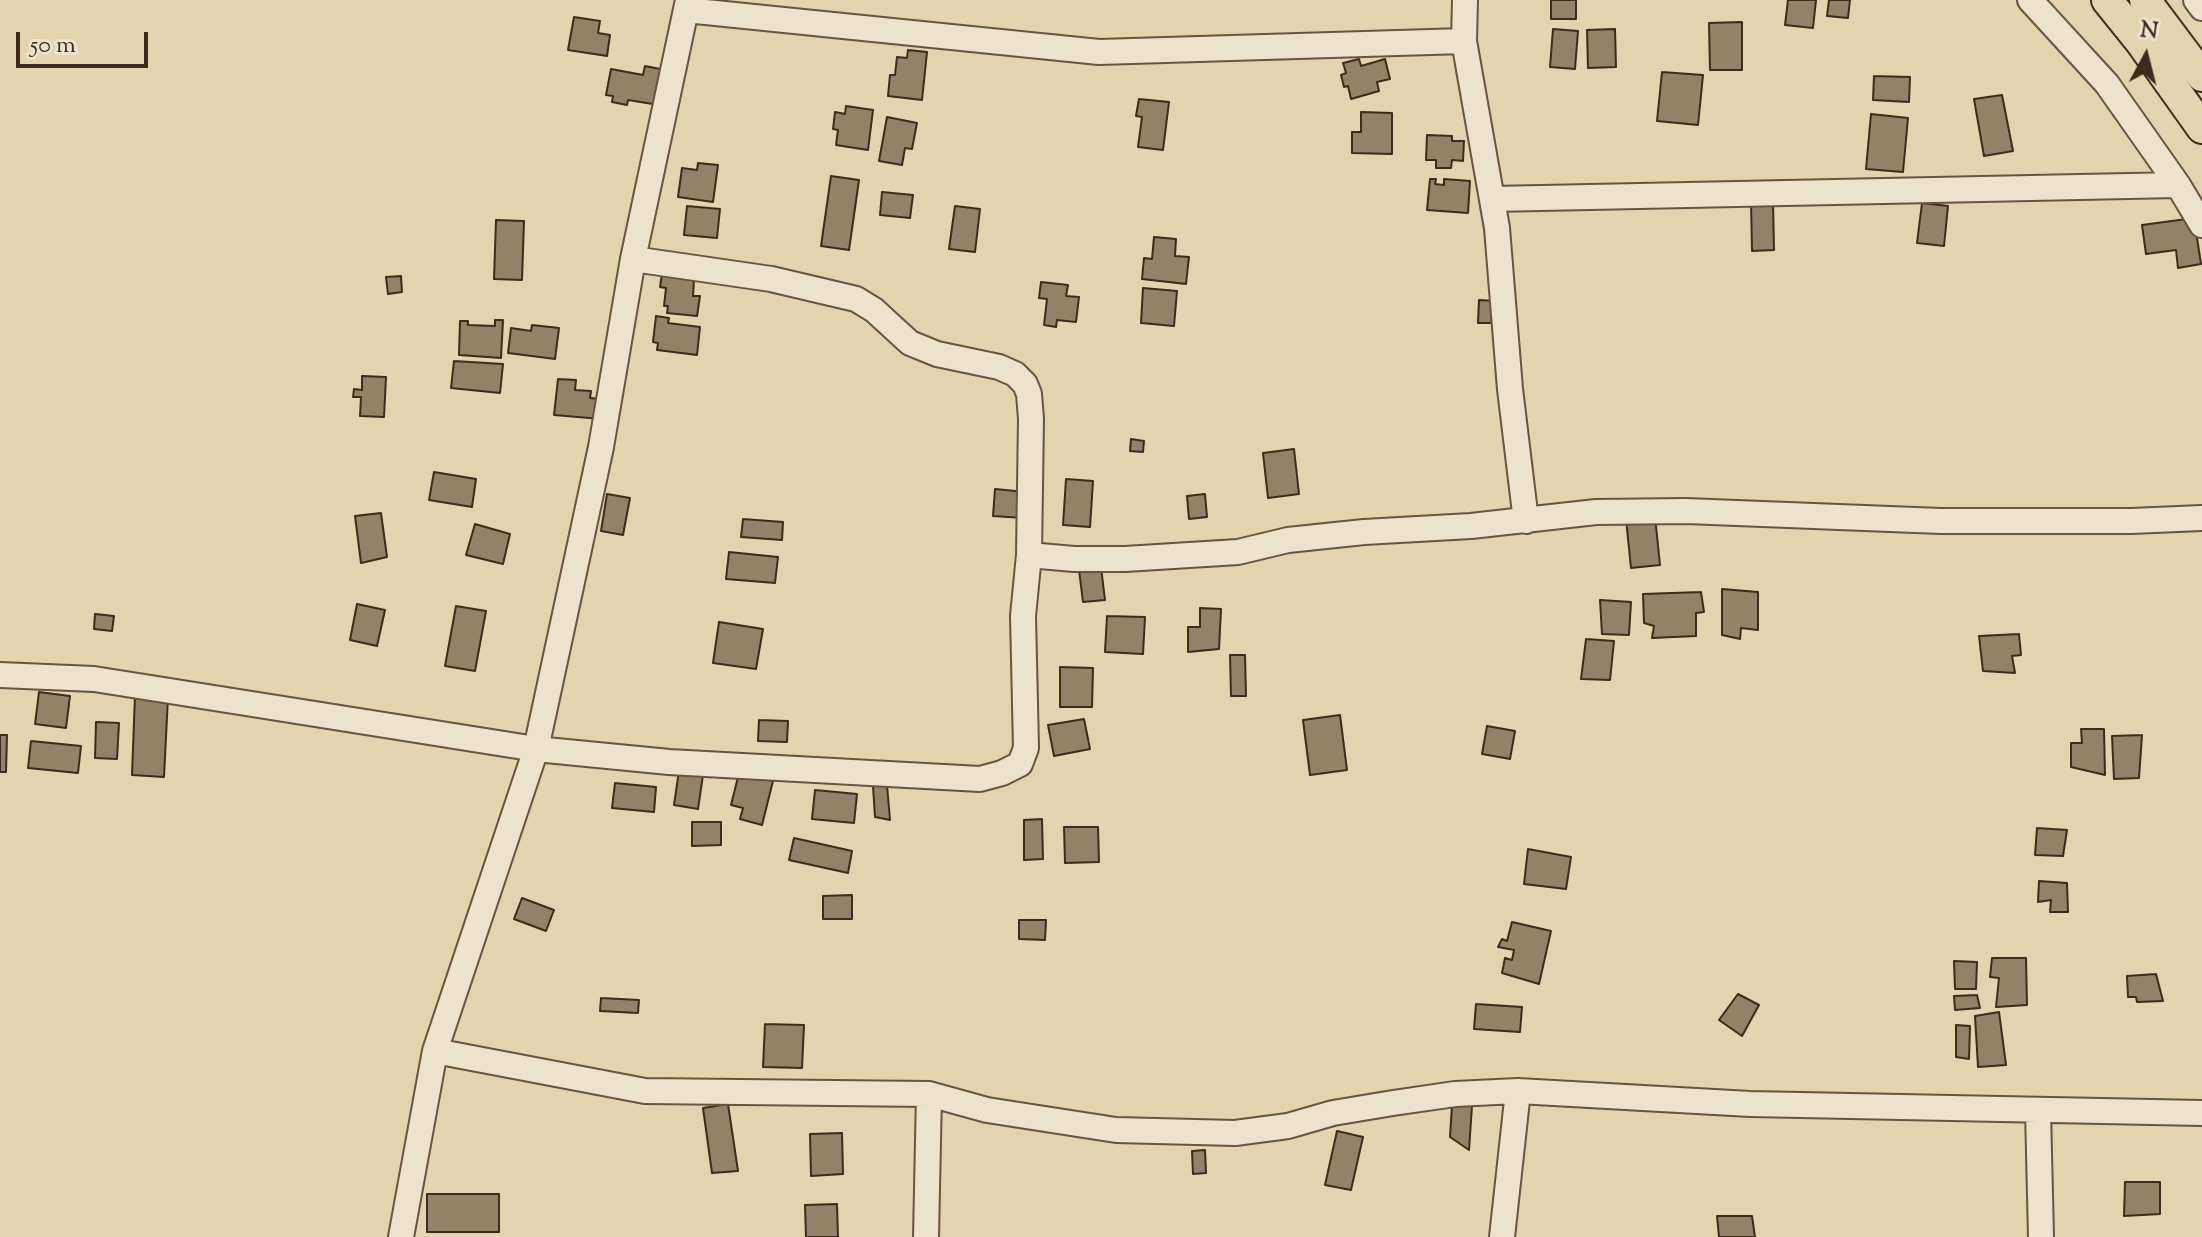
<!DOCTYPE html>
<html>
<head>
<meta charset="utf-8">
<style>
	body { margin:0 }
	#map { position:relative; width:2202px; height:1237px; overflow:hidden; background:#e3d3af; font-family:"Sorts Mill Goudy",serif }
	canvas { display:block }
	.north { position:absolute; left:2106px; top:16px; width:80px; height:80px; -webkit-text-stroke:6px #ede2cb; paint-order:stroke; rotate:7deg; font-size:22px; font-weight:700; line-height:32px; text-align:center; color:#3f2a1c }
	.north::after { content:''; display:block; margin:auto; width:28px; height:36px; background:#3f2a1c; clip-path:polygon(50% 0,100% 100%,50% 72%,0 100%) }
	.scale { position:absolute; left:16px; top:32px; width:132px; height:36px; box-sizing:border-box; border:4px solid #3f2a1c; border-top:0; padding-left:10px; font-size:24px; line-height:28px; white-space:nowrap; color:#3f2a1c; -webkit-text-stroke:6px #ede2cb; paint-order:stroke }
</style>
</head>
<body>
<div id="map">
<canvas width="2202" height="1237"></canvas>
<div class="north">N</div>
<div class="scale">50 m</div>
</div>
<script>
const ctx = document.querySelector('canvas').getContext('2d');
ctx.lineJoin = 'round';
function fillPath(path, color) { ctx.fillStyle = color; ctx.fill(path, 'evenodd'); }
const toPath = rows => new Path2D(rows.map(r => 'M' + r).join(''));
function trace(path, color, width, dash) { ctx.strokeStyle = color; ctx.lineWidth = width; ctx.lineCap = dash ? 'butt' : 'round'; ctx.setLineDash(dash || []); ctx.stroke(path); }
const building = toPath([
	[1551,0,1576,0,1576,19,1551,19,1551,0],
	[1788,0,1816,0,1813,28,1785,25,1788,0],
	[1829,0,1850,0,1848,18,1827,16,1829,0],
	[574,17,600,21,598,33,610,35,607,56,568,50,574,17],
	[1742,22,1742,70,1710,70,1709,23,1742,22],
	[1553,29,1578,31,1575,69,1550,67,1553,29],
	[1615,29,1616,67,1588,68,1587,30,1615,29],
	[908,50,927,52,922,100,888,96,890,75,895,75,897,57,907,58,908,50],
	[1359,59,1361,66,1385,59,1390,79,1377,82,1379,91,1351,99,1348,86,1344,87,1341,75,1346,73,1343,63,1359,59],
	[645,66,665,70,659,105,628,100,627,105,612,102,613,96,606,95,611,69,643,75,645,66],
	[1662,72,1703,75,1698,125,1657,121,1662,72],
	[1874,76,1910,77,1909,102,1873,100,1874,76],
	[2002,95,2013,151,1984,156,1974,99,2002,95],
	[1139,99,1169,102,1163,150,1138,147,1142,117,1136,116,1139,99],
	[846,106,873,110,868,150,836,145,838,130,833,129,835,112,845,114,846,106],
	[1361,112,1392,113,1392,154,1352,153,1352,132,1361,132,1361,112],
	[1871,114,1908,118,1903,172,1866,169,1871,114],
	[887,117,917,123,912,149,905,148,902,165,879,161,887,117],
	[1427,135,1452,136,1452,141,1464,141,1463,161,1452,160,1451,168,1436,168,1436,160,1426,160,1427,135],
	[698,163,718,165,713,202,678,197,682,168,697,170,698,163],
	[831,176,859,180,849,250,821,246,831,176],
	[1430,179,1436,179,1435,184,1444,185,1444,179,1470,181,1468,213,1427,210,1430,179],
	[882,192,913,195,910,218,880,215,882,192],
	[1773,201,1774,250,1752,251,1751,202,1773,201],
	[1922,203,1948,206,1944,246,1917,243,1922,203],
	[687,206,720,209,717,238,684,235,687,206],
	[955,206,980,209,975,252,949,249,955,206],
	[2194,218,2201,264,2178,268,2176,250,2146,254,2142,225,2194,218],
	[496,220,524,221,522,280,494,279,496,220],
	[1154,237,1176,239,1175,256,1189,257,1186,284,1142,279,1144,258,1152,259,1154,237],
	[663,266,678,268,677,278,694,280,693,296,700,296,697,316,667,313,668,306,664,306,666,288,660,287,663,266],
	[401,276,402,292,388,294,386,277,401,276],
	[1041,282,1068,285,1066,296,1079,297,1076,322,1057,320,1056,327,1044,325,1047,299,1039,298,1041,282],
	[1143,288,1177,291,1174,326,1141,323,1143,288],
	[1479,300,1496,301,1495,323,1478,323,1479,300],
	[656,316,669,318,668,323,700,327,697,355,657,350,658,343,653,342,656,316],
	[495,320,503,320,501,358,459,355,460,321,468,321,468,325,495,326,495,320],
	[532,325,559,328,555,359,508,353,511,328,531,331,532,325],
	[454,361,503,364,500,393,451,388,454,361],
	[362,376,386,377,384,417,360,416,361,397,353,397,354,389,362,390,362,376],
	[558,379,576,380,575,390,591,391,590,398,602,399,601,419,554,415,558,379],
	[1131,439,1144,441,1143,452,1130,451,1131,439],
	[1294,449,1299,494,1268,498,1263,453,1294,449],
	[434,472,476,479,472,507,429,500,434,472],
	[1066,479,1093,481,1090,527,1063,525,1066,479],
	[995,489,1026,492,1023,518,993,516,995,489],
	[607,494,630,498,623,535,601,531,607,494],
	[1205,494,1207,517,1189,519,1187,496,1205,494],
	[381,513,387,557,361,563,355,516,381,513],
	[1655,516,1660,565,1631,568,1626,519,1655,516],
	[743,519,783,522,782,540,741,537,743,519],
	[475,524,510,534,503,564,466,555,475,524],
	[729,552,778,557,775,583,726,579,729,552],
	[1100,559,1105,600,1083,602,1078,562,1100,559],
	[1722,589,1758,592,1758,630,1741,628,1740,639,1722,635,1722,589],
	[1701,592,1704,612,1696,613,1696,636,1652,638,1654,626,1644,623,1643,594,1701,592],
	[1600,600,1631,602,1629,635,1602,634,1600,600],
	[357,604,385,610,377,646,350,640,357,604],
	[456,606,486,611,475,671,445,666,456,606],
	[1200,608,1221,609,1219,649,1188,652,1188,627,1200,627,1200,608],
	[95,614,114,616,112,631,94,629,95,614],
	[1107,616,1145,617,1143,654,1105,652,1107,616],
	[719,622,763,629,756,669,713,663,719,622],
	[2019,634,2021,655,2012,656,2015,673,1983,671,1979,636,2019,634],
	[1586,639,1614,641,1610,680,1581,679,1586,639],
	[1230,655,1245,655,1246,696,1231,696,1230,655],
	[1060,667,1093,668,1092,707,1060,707,1060,667],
	[39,692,70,696,66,728,35,724,39,692],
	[135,695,168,697,164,777,132,775,135,695],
	[1340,715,1347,770,1310,775,1303,720,1340,715],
	[1084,719,1090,749,1054,756,1048,725,1084,719],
	[759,720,788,721,787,742,758,741,759,720],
	[96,722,119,723,117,759,95,758,96,722],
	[1487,726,1515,731,1510,759,1482,754,1487,726],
	[2081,729,2104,729,2105,775,2071,767,2071,743,2082,743,2081,729],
	[0,735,7,735,6,772,0,772,0,735],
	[2142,735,2139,778,2114,779,2112,736,2142,735],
	[31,741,81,746,78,773,28,768,31,741],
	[679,771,703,775,698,809,674,805,679,771],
	[739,773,773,781,762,825,740,819,743,808,731,805,739,773],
	[615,783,656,787,654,812,612,808,615,783],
	[887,785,890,820,875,817,873,786,887,785],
	[815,790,857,794,854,823,812,819,815,790],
	[1042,819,1043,859,1024,860,1024,820,1042,819],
	[692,822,721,822,721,845,692,846,692,822],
	[1064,827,1098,827,1099,862,1065,863,1064,827],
	[2037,828,2067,830,2063,856,2035,855,2037,828],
	[794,838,852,851,848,873,789,860,794,838],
	[1528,849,1571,857,1566,889,1524,884,1528,849],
	[2039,881,2067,883,2068,912,2050,912,2051,900,2038,902,2039,881],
	[852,895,852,919,823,919,823,896,852,895],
	[522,898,554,910,546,931,514,919,522,898],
	[1019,920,1046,920,1045,940,1019,939,1019,920],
	[1512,922,1551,931,1539,984,1502,973,1505,958,1512,960,1514,950,1498,947,1502,939,1507,941,1512,922],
	[1992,958,2026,958,2027,1005,1996,1007,1999,978,1990,977,1992,958],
	[1954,961,1977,962,1976,989,1955,989,1954,961],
	[2156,974,2163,1001,2137,1002,2136,997,2128,997,2127,976,2156,974],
	[1738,994,1759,1005,1742,1036,1719,1020,1738,994],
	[1977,995,1980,1008,1955,1010,1954,996,1977,995],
	[601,998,639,1000,638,1013,600,1011,601,998],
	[1476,1004,1522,1007,1520,1032,1474,1029,1476,1004],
	[1999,1012,2006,1065,1978,1067,1975,1016,1999,1012],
	[765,1024,804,1025,802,1068,763,1067,765,1024],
	[1956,1025,1970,1026,1969,1059,1956,1057,1956,1025],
	[728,1104,738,1171,712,1173,703,1108,728,1104],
	[1452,1105,1472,1106,1469,1150,1450,1137,1452,1105],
	[1337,1131,1363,1137,1351,1190,1325,1185,1337,1131],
	[842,1133,843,1174,811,1176,810,1134,842,1133],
	[1205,1150,1206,1173,1193,1174,1192,1151,1205,1150],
	[2125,1182,2160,1182,2160,1214,2124,1216,2125,1182],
	[427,1194,499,1194,499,1232,427,1232,427,1194],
	[837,1204,838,1237,806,1237,805,1205,837,1204],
	[1717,1216,1752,1216,1755,1237,1719,1237,1717,1216]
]);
fillPath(building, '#948268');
trace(building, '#3f2a1c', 2);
const minor = toPath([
	[1465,0,1464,41,1497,228,1510,389,1526,521],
	[2030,0,2107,84,2178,185,2202,225],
	[2196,0,2202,8],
	[686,10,1099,52,1464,41],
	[1492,199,2178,185],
	[1029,555,1074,559,1125,559,1238,552,1288,540,1364,532,1471,526,1596,512,1686,511,1941,521,2131,521,2202,518],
	[0,675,94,679,536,749,669,762,980,779,1002,773,1020,764,1026,748,1023,616,1029,555,1031,419,1029,394,1025,384,1015,374,999,367,937,354,910,343,874,310,856,299,771,279,633,259],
	[435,1051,645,1091,929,1094,987,1110,1116,1130,1235,1133,1288,1126,1333,1113,1393,1103,1455,1094,1518,1091,1750,1104,2202,1113],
	[2038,1110,2041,1237],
	[401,1237,435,1051,536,749,601,447,633,259,688,0],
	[926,1237,929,1094],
	[1502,1237,1518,1091]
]);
const major = toPath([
	[2107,0,2140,41,2202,128],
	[2145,0,2202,76]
]);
trace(minor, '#685441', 28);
trace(major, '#3f2a1c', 34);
trace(minor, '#ede2cb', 24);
trace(major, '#e3d3af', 30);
</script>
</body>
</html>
